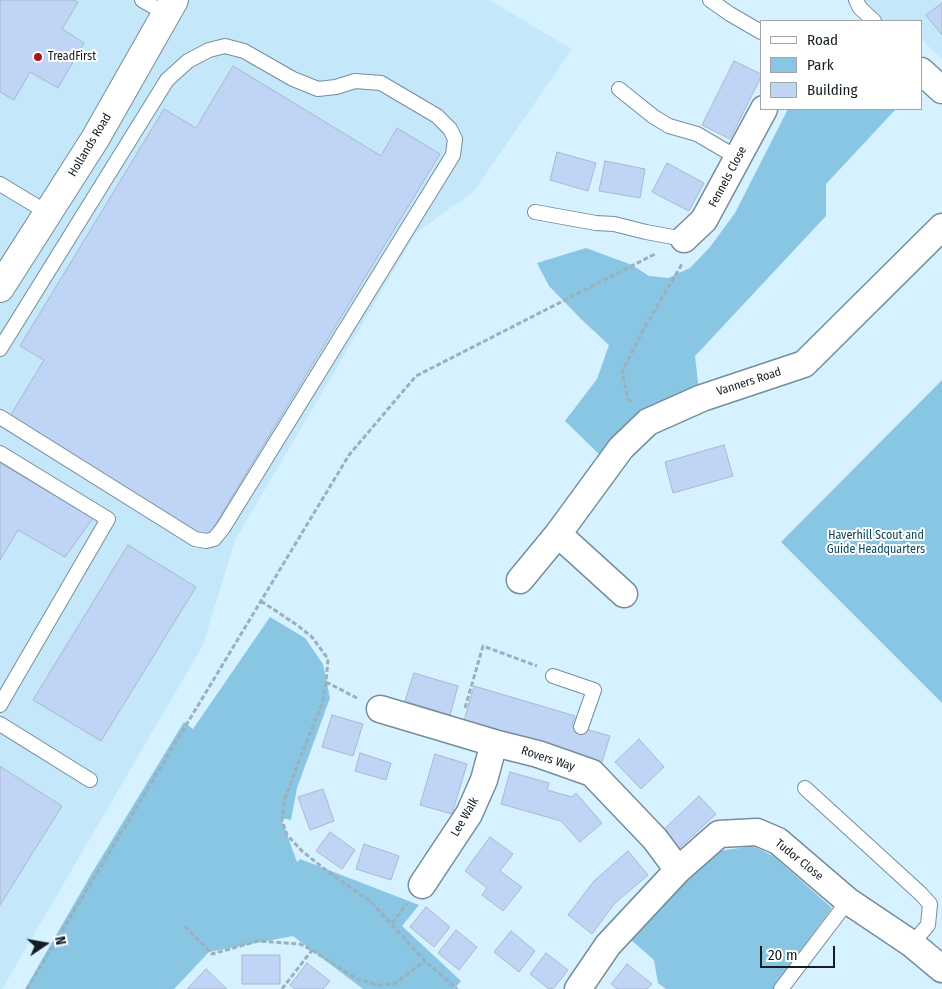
<!DOCTYPE html>
<html>
<head>
<meta charset="utf-8">
<style>
	body { margin:0 }
	#map { position:relative; width:942px; height:989px; overflow:hidden; background:#d6f1ff; font-family:"Fira Sans Condensed",sans-serif }
	canvas { display:block }
	.legend { position:absolute; left:760px; top:20px; width:162px; height:90px; box-sizing:border-box; background:#fff; border:1px solid #a1a5a7; margin:0; padding:6px 9px; list-style:none; font-size:15px; color:#131d22 }
	.legend li { display:flex; align-items:center; gap:10px; height:25px }
	.legend b { width:25px; border:1px solid #a1a5a7 }
	.north { position:absolute; left:20px; top:919px; width:50px; height:50px; -webkit-text-stroke:4px #fff; paint-order:stroke; rotate:78deg; font-size:14px; font-weight:700; line-height:20px; text-align:center; color:#131d22 }
	.north::after { content:''; display:block; margin:auto; width:18px; height:22px; background:#131d22; clip-path:polygon(50% 0,100% 100%,50% 72%,0 100%) }
	.scale { position:absolute; left:760px; top:946px; width:75px; height:22px; box-sizing:border-box; border:2px solid #131d22; border-top:0; padding-left:6px; font-size:15px; line-height:18px; white-space:nowrap; color:#131d22; -webkit-text-stroke:4px #fff; paint-order:stroke }
</style>
</head>
<body>
<div id="map">
<canvas width="942" height="989"></canvas>
<ul class="legend">
<li><b style="height:6px;background:#fff"></b>Road</li>
<li><b style="height:14px;background:#88c6e3"></b>Park</li>
<li><b style="height:14px;background:#c0d4f6"></b>Building</li>
</ul>
<div class="north">N</div>
<div class="scale">20 m</div>
</div>
<script>
const ctx = document.querySelector('canvas').getContext('2d');
ctx.lineJoin = 'round';
function fillPath(path, color) { ctx.fillStyle = color; ctx.fill(path, 'evenodd'); }
const toPath = rows => new Path2D(rows.map(r => 'M' + r).join(''));
function trace(path, color, width, dash) { ctx.strokeStyle = color; ctx.lineWidth = width; ctx.lineCap = dash ? 'butt' : 'round'; ctx.setLineDash(dash || []); ctx.stroke(path); }
function write(font, color, halo, rows, align = 'center') {
  ctx.font = font + ' "Fira Sans Condensed",sans-serif'; ctx.lineWidth = 4; ctx.setLineDash([]); ctx.textBaseline = 'middle'; ctx.strokeStyle = halo; ctx.fillStyle = color; for (const [text, x, y, turn = 0] of rows) {
    ctx.save(); ctx.translate(x, y); ctx.rotate((+turn || 0) * Math.PI / 180); ctx.textAlign = isNaN(turn) ? turn : align; if (halo) ctx.strokeText(text, 0, 0); ctx.fillText(text, 0, 0); ctx.restore();
  }
}
fillPath(toPath([
	[0,0,489,0,572,49,474,191,416,233,235,540,203,645,2,989,0,989],
	[846,0,942,0,942,59,921,39,921,21,869,21]
]), '#c4e7f9');
fillPath(toPath([
	[788,109,896,109,826,184,826,216,695,356,699,391,602,457,565,421,597,379,609,345,581,319,549,286,537,263,586,248,632,265,649,276,668,278,690,268,710,247,735,213],
	[942,380,942,703,781,542],
	[270,617,305,638,323,664,330,698,297,788,291,820,281,818,297,862,300,859,419,905,402,926,461,981,454,989,363,989,293,936,209,952,174,989,25,989,92,873,184,722,193,729],
	[753,846,773,856,832,908,773,989,666,989,658,983,654,960,630,939,684,882,719,851]
]), '#88c6e3');
const building = toPath([
	[0,0,74,0,78,2,62,29,84,43,58,88,30,72,14,100,0,92,0,0],
	[942,3,942,35,926,15,942,3],
	[734,61,761,74,761,77,730,139,702,125,734,61],
	[233,66,381,156,397,128,440,154,207,538,9,418,44,360,20,346,164,109,196,128,233,66],
	[557,152,596,163,588,191,550,180,557,152],
	[605,161,645,169,640,198,599,191,605,161],
	[667,163,704,183,689,211,652,192,667,163],
	[724,445,733,476,673,493,665,462,724,445],
	[0,463,93,518,65,557,18,530,0,560,0,463],
	[128,545,196,587,101,741,33,700,128,545],
	[414,673,458,686,450,715,405,701,414,673],
	[474,686,575,716,572,725,610,736,602,762,464,721,474,686],
	[332,715,363,724,353,756,322,747,332,715],
	[639,739,664,767,641,789,615,762,639,739],
	[360,753,391,763,386,780,355,771,360,753],
	[435,754,467,764,452,814,420,805,435,754],
	[1,767,62,806,0,905,0,768,1,767],
	[510,772,549,783,547,790,572,797,576,793,602,823,580,842,561,821,501,804,510,772],
	[323,789,334,821,310,830,298,797,323,789],
	[699,796,716,814,677,850,661,832,699,796],
	[330,832,355,850,342,869,316,851,330,832],
	[490,837,513,854,500,871,522,887,503,911,482,895,487,888,465,871,490,837],
	[364,844,399,856,391,880,356,869,364,844],
	[628,851,648,875,615,903,592,934,568,915,594,881,628,851],
	[426,907,450,927,434,947,410,927,426,907],
	[456,930,477,947,459,970,438,953,456,930],
	[511,931,535,951,519,972,494,952,511,931],
	[546,953,568,970,553,989,549,989,530,974,546,953],
	[242,955,280,955,280,984,242,984,242,955],
	[307,963,330,981,323,989,295,989,290,985,307,963],
	[627,964,652,984,647,989,617,989,611,984,627,964],
	[206,969,227,989,187,989,206,969]
]);
fillPath(building, '#c0d4f6');
trace(building, '#aab7cd', 1);
const service = toPath([
	[142,0,166,14],
	[710,0,730,14,761,32],
	[856,0,860,8,874,21],
	[619,89,654,117,669,126,697,134,738,158],
	[0,184,48,213],
	[535,212,596,223,614,224,646,232,684,239],
	[0,349,167,80,188,61,209,50,225,46,244,51,293,79,318,89,336,87,355,81,381,83,437,116,450,129,455,139,453,155,223,528,214,539,206,541,195,539,0,417],
	[0,453,108,519,0,705],
	[553,676,594,690,581,727],
	[0,724,90,780],
	[805,788,921,894,930,904,928,925,912,944],
	[781,989,848,901]
]);
const minor = toPath([
	[921,71,942,90],
	[684,239,704,220,764,109],
	[558,534,624,594],
	[520,580,558,534,621,448,648,422,702,398,804,364,942,227],
	[380,709,494,743,538,754,592,773,655,839,678,870],
	[422,885,469,814,484,780,494,743],
	[578,989,608,945,678,870,719,834,757,832,778,841,848,901,912,944,942,969]
]);
const tertiary = toPath([
	[0,288,95,139,174,0]
]);
trace(service, '#758e9a', 16);
trace(minor, '#758e9a', 29);
trace(tertiary, '#758e9a', 30);
trace(toPath([
	[631,402,628,399,622,372,642,332,682,264],
	[261,601,297,625,312,637,328,659,326,682,322,704,300,758,285,798,282,820,287,835,302,851,327,871,371,902,425,961,457,989],
	[326,682,357,698],
	[465,708,483,646,537,666],
	[392,923,407,904],
	[185,926,212,954,258,941,300,944,312,950,357,979,377,985,394,984,425,961],
	[27,989,349,455,416,376,655,254],
	[282,989,312,950]
]), '#9ab0bb', 3, [5, 2.5]);
trace(service, '#fff', 14);
trace(minor, '#fff', 26);
trace(tertiary, '#fff', 28);
for (const [x, y, r, color] of [
	[38,57,5,"#a9141f"]
]) { const dot = new Path2D(); dot.arc(x, y, r, 0, 2 * Math.PI); ctx.fillStyle = color; ctx.fill(dot); trace(dot, '#fff', 2); }
write('12px', '#131d22', '#fff', [
	["TreadFirst",48,57]
], 'left');
write('12px', '#131d22', '#fff', [
	["Hollands Road",90,145,-59],
	["Fennels Close",728,177,-62],
	["Vanners Road",749,382,-18],
	["Rovers Way",548,759,18],
	["Lee Walk",465,817,-60],
	["Tudor Close",799,860,39]
]);
write('12px', '#09485f', '#fff', [
	["Haverhill Scout and",876,536],
	["Guide Headquarters",876,550]
]);
</script>
</body>
</html>
